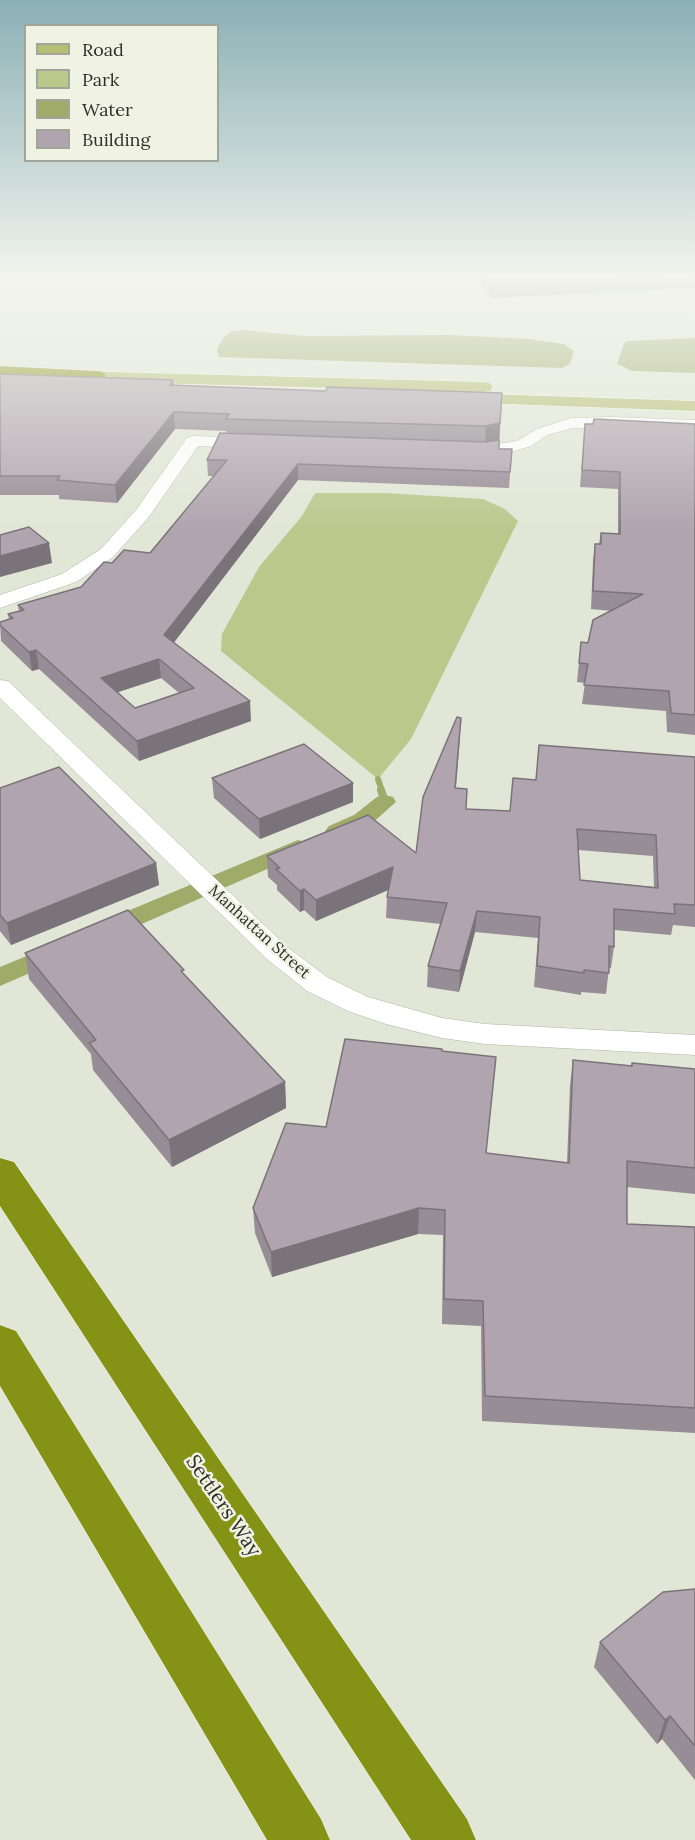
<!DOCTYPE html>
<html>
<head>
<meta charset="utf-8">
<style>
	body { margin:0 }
	#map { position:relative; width:695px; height:1840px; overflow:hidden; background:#e2e6d6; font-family:Lora,serif }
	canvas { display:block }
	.legend { position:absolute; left:24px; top:24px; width:195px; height:138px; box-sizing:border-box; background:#f0f3e3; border:2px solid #a2a599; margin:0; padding:8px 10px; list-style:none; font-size:18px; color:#2e2f29 }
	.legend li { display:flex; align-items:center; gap:12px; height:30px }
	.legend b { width:30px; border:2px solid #a2a599 }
</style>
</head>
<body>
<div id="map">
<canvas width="695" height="1840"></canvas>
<ul class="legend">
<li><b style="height:8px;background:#b5be73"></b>Road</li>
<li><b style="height:16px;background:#bcc78c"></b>Park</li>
<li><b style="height:16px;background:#a0ab6a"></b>Water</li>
<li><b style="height:16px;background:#b0a4ae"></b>Building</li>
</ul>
</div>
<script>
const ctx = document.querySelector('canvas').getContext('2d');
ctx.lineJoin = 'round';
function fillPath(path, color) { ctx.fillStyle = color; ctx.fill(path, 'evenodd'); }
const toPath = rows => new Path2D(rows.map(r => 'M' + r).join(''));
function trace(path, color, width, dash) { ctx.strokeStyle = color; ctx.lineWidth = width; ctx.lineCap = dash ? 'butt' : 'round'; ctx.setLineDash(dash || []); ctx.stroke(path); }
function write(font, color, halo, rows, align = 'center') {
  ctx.font = font + ' Lora,serif'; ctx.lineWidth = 5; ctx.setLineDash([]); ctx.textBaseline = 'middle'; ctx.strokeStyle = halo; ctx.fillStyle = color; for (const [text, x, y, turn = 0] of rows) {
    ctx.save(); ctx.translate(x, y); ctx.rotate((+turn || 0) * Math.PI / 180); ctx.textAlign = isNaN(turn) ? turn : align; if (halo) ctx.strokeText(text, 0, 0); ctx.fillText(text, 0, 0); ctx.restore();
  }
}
fillPath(toPath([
	[315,493,385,493,483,499,505,509,518,521,411,739,378,779,221,651,222,634,259,567,302,516]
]), '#bcc78c');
fillPath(toPath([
	[243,330,306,336,449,335,529,339,564,344,574,351,570,364,562,368,219,357,217,349,223,338,230,332],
	[695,338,695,373,632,371,617,364,624,343,627,341]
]), '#a0ab6a');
trace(toPath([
	[378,779,382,791]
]), '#a0ab6a', 6);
trace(toPath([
	[381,790,385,802]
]), '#a0ab6a', 8);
fillPath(toPath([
	[385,795,393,797,396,802,370,825,337,838,329,836,325,831,329,826,354,815,377,797,385,795],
	[298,840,306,842,310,847,306,852,112,937,103,939,94,937,90,931,94,925,298,840],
	[58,943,67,945,71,951,67,957,0,986,0,967,58,943]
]), '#a0ab6a');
const street = toPath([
	[0,274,7,274,4,283,0,284,0,274],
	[611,417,695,420,695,430,572,428,547,435,531,446,508,453,465,455,457,450,465,445,507,443,519,440,537,429,571,418,611,417],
	[193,436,253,438,261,443,253,448,198,446,148,518,113,557,76,582,0,608,0,595,62,574,101,549,136,510,187,438,193,436],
	[0,680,8,681,287,947,327,977,368,997,442,1018,485,1024,695,1035,695,1055,485,1044,442,1038,386,1024,348,1011,307,991,267,959,0,698,0,680]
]);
const primary = toPath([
	[0,369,484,382,490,383,493,387,490,391,484,392,0,379,0,369],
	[457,393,695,401,695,411,451,402,448,398,451,394,457,393]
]);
const highway = toPath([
	[0,366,97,371,103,372,106,376,103,380,97,381,0,376,0,366],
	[0,1158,14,1162,467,1819,476,1840,411,1840,0,1206,0,1158],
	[0,1325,16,1331,321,1819,330,1840,267,1840,0,1386,0,1325]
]);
trace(street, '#b0b4a5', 1);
trace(primary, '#fff', 1);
trace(highway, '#fff', 1);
fillPath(street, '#fff');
fillPath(primary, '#b5be73');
fillPath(highway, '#849215');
fillPath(toPath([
	[472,274,695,274,695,288,492,298],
	[0,374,173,380,174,385,326,391,502,393,499,449,512,449,509,488,298,480,174,642,251,721,139,761,39,669,32,671,1,641,0,622,9,619,8,614,19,611,18,605,81,587,112,563,150,553,214,476,208,476,207,460,227,434,226,431,175,429,117,503,59,499,59,495,0,495],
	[161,678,179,693,135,708,118,692],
	[585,424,695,424,695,735,667,732,666,711,582,704,585,683,577,682,581,642,588,643,612,611,591,609,593,561,595,544,599,544,601,533,618,533,618,489,580,487],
	[460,737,456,788,466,809,510,811,536,780,539,745,695,757,695,927,673,925,671,935,614,930,614,947,611,968,609,968,606,994,581,992,581,995,534,987,538,938,475,932,459,992,427,987,428,966,441,924,386,918,387,897,388,890,316,921,304,910,300,912,277,890,277,885,268,877,267,856,416,853],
	[578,850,653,856,654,887,580,880],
	[212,778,353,783,353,802,260,839,214,798],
	[0,788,156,863,159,885,11,945,0,931],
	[25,953,185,976,285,1082,286,1108,172,1167,93,1070,91,1054,29,979],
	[442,1051,487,1153,567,1163,570,1085,573,1060,631,1066,632,1063,695,1069,695,1194,627,1187,627,1224,695,1227,695,1433,482,1421,481,1326,442,1324,443,1235,418,1234,272,1277,255,1233,253,1208,326,1127],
	[695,1589,695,1780,662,1739,657,1744,594,1667,600,1642]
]), '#978d96');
fillPath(toPath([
	[174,412,175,429,117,503,115,485],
	[500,423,499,441,485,444,486,426],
	[298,464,298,480,166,653,164,635],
	[49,543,52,563,0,577,0,556],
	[36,650,39,669,32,671,29,652],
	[159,659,161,678,103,697,101,678],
	[250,701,251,721,139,761,137,741],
	[353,783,353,802,260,839,259,819],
	[156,863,159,885,11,945,7,923],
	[393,867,393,888,316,921,316,900],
	[304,889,304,910,300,912,300,891],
	[477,911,475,932,459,992,460,971],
	[285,1082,286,1108,172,1167,169,1140],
	[419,1208,418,1234,272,1277,271,1252],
	[670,1716,662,1739,657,1744,665,1720]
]), '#7b737a');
const building = toPath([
	[483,274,695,274,695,276,493,286,483,274],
	[0,374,173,380,170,385,326,391,327,387,502,393,500,423,486,426,226,419,229,414,174,412,115,485,57,480,60,476,0,476,0,374],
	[594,419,695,424,695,715,671,713,669,691,584,685,588,664,579,663,581,642,588,643,593,620,643,594,593,591,595,544,601,544,601,533,620,534,620,472,582,470,585,424,593,424,594,419],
	[220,433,486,442,499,440,499,449,512,449,510,472,298,464,164,635,250,701,137,741,36,650,29,652,0,625,0,622,13,618,8,614,24,610,18,605,81,587,104,562,112,563,124,550,150,553,227,460,207,460,220,433],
	[159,659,194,688,135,708,101,678,159,659],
	[29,527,49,543,0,556,0,535,29,527],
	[457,717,461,718,455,788,467,789,466,809,510,811,513,778,536,780,539,745,695,757,695,905,674,904,675,914,614,909,614,947,609,946,609,973,584,970,584,973,537,966,540,917,477,911,460,971,428,966,447,903,387,897,393,867,316,900,304,889,300,891,276,869,280,868,267,856,368,815,416,853,423,797,457,717],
	[577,829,656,835,658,888,580,880,577,829],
	[304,744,353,783,259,819,212,778,304,744],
	[59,767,156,863,7,923,0,915,0,788,59,767],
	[128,910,184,970,181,971,285,1082,169,1140,89,1043,96,1040,25,953,128,910],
	[345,1039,442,1049,442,1051,496,1057,486,1153,569,1163,573,1060,632,1066,632,1063,695,1069,695,1168,627,1161,627,1224,695,1227,695,1408,485,1396,483,1301,444,1299,445,1210,419,1208,271,1252,253,1208,286,1123,326,1127,345,1039],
	[695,1589,695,1746,670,1716,665,1720,600,1642,663,1592,695,1589]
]);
fillPath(building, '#b0a4ae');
trace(building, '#7b737a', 1.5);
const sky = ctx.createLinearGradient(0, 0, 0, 532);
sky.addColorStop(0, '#8bb0b6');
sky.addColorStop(0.52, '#f2f4ed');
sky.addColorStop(1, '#f2f4ed00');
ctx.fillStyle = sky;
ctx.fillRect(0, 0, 695, 532);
write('16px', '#2e2f29', '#f0f3e3', [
	["Manhattan Street",259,932,42]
]);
write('20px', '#2e2f29', '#f0f3e3', [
	["Settlers Way",223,1506,56]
]);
</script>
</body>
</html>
